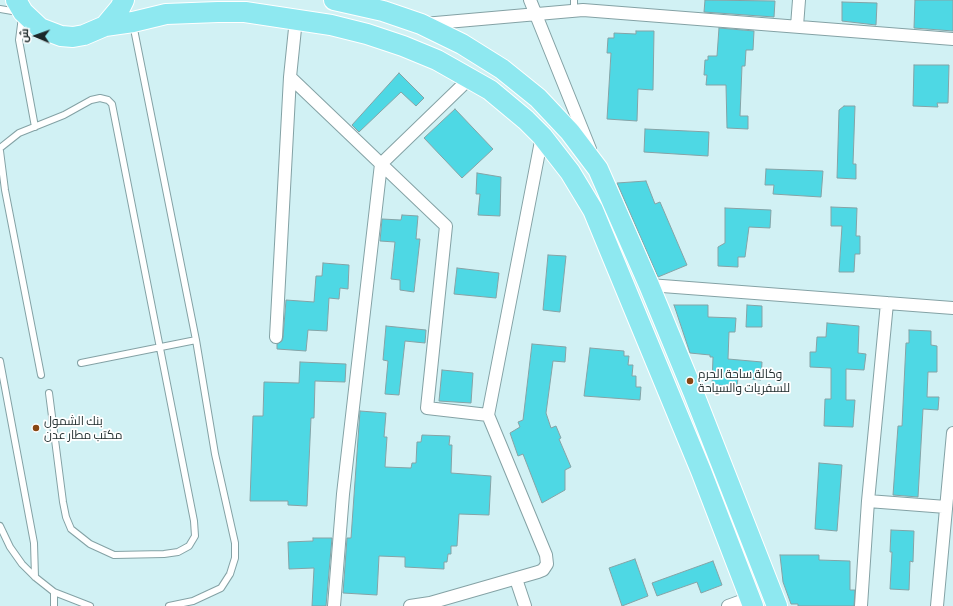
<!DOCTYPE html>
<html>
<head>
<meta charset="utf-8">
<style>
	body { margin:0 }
	#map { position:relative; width:953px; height:606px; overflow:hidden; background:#d1f1f4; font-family:"Crimson Pro",Cairo,serif }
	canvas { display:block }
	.north { position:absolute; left:16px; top:16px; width:40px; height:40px; -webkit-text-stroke:3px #fff; paint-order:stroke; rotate:272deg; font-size:11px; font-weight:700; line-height:16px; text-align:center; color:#1b2829 }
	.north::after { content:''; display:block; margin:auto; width:14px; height:18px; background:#1b2829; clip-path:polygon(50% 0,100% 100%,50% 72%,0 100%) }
</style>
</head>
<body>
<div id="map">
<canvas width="953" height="606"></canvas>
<div class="north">ش</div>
</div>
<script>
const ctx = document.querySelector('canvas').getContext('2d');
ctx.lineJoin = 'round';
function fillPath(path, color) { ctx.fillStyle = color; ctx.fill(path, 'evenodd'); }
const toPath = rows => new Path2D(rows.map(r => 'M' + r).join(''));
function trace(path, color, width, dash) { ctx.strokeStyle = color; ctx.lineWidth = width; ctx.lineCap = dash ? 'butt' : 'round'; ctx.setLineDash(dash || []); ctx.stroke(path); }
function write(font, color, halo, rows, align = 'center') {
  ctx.font = font + ' "Crimson Pro",Cairo,serif'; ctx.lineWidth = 3.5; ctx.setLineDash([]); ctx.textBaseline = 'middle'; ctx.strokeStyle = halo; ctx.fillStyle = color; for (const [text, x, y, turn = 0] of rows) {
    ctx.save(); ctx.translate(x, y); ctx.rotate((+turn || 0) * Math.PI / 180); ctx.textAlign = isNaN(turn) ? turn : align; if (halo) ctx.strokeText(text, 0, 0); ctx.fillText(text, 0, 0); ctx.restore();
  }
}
const building = toPath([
	[705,0,775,1,774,17,704,12,705,0],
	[915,0,953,0,953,31,914,28,915,0],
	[842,2,877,3,876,25,842,21,842,2],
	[719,28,754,31,753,50,746,50,745,66,742,66,740,116,748,116,748,129,727,128,726,85,706,85,707,75,704,75,705,60,708,60,708,56,717,56,719,28],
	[636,31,654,31,653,90,638,89,637,121,607,119,611,53,607,53,608,38,614,38,614,33,636,34,636,31],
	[914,65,949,65,948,103,937,103,938,107,913,106,914,65],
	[399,73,424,98,416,106,401,92,359,132,352,125,399,73],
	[844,106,855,106,853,164,856,164,856,179,837,178,839,110,844,106],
	[455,109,493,149,462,178,424,138,455,109],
	[645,129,709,132,708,156,644,152,645,129],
	[766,169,823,171,821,197,773,194,774,185,765,185,766,169],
	[477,173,501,177,500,216,478,215,480,194,476,194,477,173],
	[646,181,655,204,660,202,687,265,658,277,617,183,646,181],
	[831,207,857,208,856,236,860,236,860,254,855,254,854,272,839,272,842,226,831,226,831,207],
	[725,208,771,210,770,228,749,227,745,257,738,257,738,267,718,266,718,247,725,243,725,208],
	[402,215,418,216,416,239,420,239,414,292,400,290,400,280,391,279,395,242,380,241,382,219,401,220,402,215],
	[548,255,566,256,560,312,543,310,548,255],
	[323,263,349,265,348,289,340,288,339,299,329,298,327,331,308,330,306,351,277,349,277,344,282,341,283,337,286,300,314,302,316,276,322,276,323,263],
	[457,268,499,273,496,298,454,294,457,268],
	[674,305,708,305,708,317,736,318,735,332,729,332,728,359,762,362,761,380,738,378,737,386,712,385,713,357,710,357,710,355,690,353,674,305],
	[747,305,762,306,762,327,746,327,747,305],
	[827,323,859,326,858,353,866,354,864,370,846,369,846,400,855,400,853,427,824,426,825,399,831,399,831,368,810,367,810,352,816,352,817,337,826,337,827,323],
	[386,326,426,330,425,343,405,341,399,395,385,394,388,361,383,360,386,326],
	[909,330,931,331,931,345,937,346,937,372,928,372,927,397,939,397,938,410,923,409,918,497,893,495,898,426,902,426,906,343,909,343,909,330],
	[532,344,566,347,565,362,553,361,546,413,551,428,556,426,561,438,559,439,571,467,565,470,565,490,542,503,523,454,518,456,510,433,520,427,518,422,523,420,532,344],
	[590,348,624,351,624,356,629,356,628,365,633,365,632,376,636,376,636,387,641,387,640,400,584,396,590,348],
	[300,362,346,364,345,382,315,381,314,418,311,418,307,506,288,505,288,501,250,501,253,416,263,416,264,382,299,383,300,362],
	[442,370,473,373,471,403,439,401,442,370],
	[360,411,386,413,384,437,387,437,385,467,411,468,412,463,416,463,417,442,421,442,422,435,450,436,449,445,452,445,451,473,491,476,489,515,459,514,457,546,451,546,451,554,448,554,447,562,444,562,444,569,405,567,405,557,379,556,377,595,343,593,347,538,351,538,360,411],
	[819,463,842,465,837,531,815,529,819,463],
	[891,530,914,531,913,562,910,561,909,590,890,589,892,552,890,552,891,530],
	[313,538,332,538,326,606,312,606,314,568,289,569,288,542,313,541,313,538],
	[780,555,819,555,819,560,850,561,850,590,855,590,854,606,798,606,798,604,791,604,783,582,780,555],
	[635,559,648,596,622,606,609,568,635,559],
	[713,561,722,585,701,593,697,582,657,596,652,583,713,561]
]);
fillPath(building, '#4ed8e4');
trace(building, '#85a3a6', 1);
const lane = toPath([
	[0,9,18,12],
	[574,11,574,0],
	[22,17,19,40,35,127],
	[133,24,196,340,215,454,235,543,235,558,230,574,221,588,193,601,169,606],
	[0,148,19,133,64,115,91,100,100,98,108,100,112,104,194,521,195,536,189,546,178,552,164,554,114,555,90,544,71,529,66,517,63,502,49,393],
	[0,151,5,190,41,375],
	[0,361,34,543,35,577],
	[81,363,196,340],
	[0,526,10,547,22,564,35,577,54,592,90,606],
	[54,592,54,606]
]);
const street = toPath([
	[530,0,590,149],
	[424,24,583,10,953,39],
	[797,26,799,0],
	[290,77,446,226,427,408,488,415],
	[649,285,953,308],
	[276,337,290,77,296,19],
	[868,501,946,507],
	[516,579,525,606],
	[430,603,538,572,543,570,547,564,546,555,488,415,542,136],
	[334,606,343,494,381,164,470,78],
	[410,606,430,603,431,606],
	[728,606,750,598],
	[861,606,868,501,887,303],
	[937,606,953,433]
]);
const primary = toPath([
	[16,0,23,12,40,28,61,36,73,37,84,35,105,26,120,8,124,0],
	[334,0,383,11,421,24,462,44,502,69,538,98,570,132,598,169,649,285,694,394,777,606],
	[105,26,133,22,166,14,218,12,245,12,331,25,367,34,403,46,437,60,490,90,526,120,542,136,570,172,593,210,701,471,753,606]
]);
trace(lane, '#84a2a5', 8);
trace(street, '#84a2a5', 14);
trace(primary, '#fff', 22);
trace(lane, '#fff', 6);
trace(street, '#fff', 12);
trace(primary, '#8ee8f0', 20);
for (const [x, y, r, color] of [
	[690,381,4,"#884713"],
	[36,428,4,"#884713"]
]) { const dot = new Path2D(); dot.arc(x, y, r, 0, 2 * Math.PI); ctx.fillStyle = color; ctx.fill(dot); trace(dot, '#fff', 1.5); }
write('12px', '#1b2829', '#fff', [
	["وكالة ساحة الحرم",698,374],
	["للسفريات والسياحة",698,388],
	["بنك الشمول",44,421],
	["مكتب مطار عدن",44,435]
], 'left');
</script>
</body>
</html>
